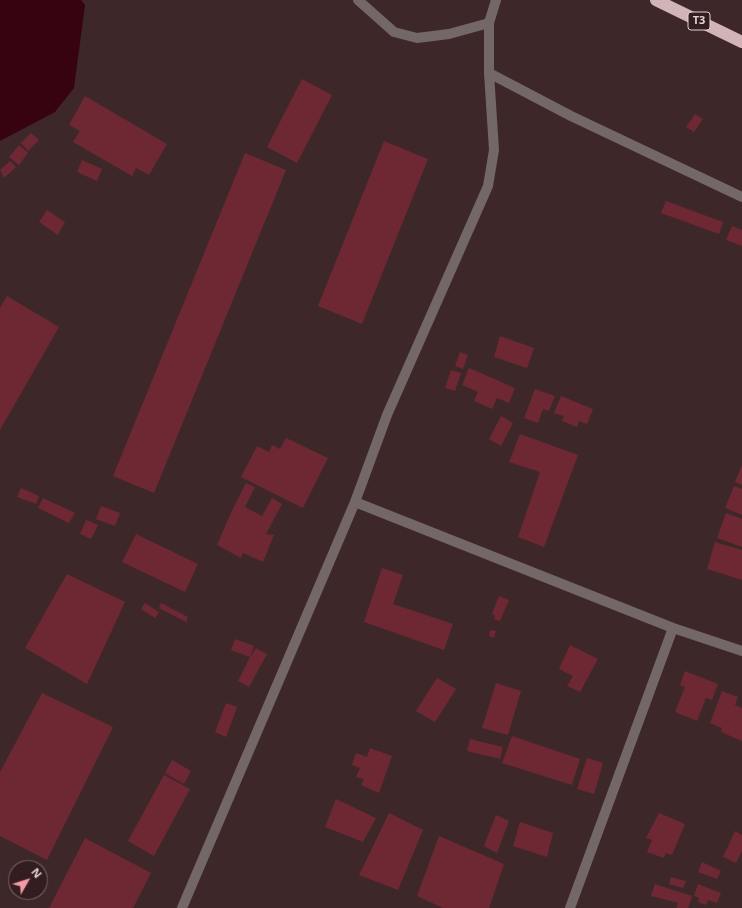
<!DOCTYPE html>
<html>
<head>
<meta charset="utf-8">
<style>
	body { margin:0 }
	#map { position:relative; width:742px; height:908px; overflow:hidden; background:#3e2729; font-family:"Open Sans",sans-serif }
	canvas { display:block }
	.north { position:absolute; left:8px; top:860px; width:40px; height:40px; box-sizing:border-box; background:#331d20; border:1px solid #796668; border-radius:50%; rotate:51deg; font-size:11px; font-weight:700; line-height:16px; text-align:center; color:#e3d3d4 }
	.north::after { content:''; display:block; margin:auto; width:14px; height:18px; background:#f49aa4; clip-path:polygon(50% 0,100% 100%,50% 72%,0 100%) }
</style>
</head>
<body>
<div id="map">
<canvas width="742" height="908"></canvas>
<div class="north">N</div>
</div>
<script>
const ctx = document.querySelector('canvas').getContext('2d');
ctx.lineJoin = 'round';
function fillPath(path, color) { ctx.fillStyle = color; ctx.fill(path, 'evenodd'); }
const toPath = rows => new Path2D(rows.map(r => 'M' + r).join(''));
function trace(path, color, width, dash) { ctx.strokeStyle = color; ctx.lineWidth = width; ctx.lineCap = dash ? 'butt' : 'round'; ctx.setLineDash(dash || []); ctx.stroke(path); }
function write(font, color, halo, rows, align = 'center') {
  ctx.font = font + ' "Open Sans",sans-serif'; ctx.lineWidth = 3.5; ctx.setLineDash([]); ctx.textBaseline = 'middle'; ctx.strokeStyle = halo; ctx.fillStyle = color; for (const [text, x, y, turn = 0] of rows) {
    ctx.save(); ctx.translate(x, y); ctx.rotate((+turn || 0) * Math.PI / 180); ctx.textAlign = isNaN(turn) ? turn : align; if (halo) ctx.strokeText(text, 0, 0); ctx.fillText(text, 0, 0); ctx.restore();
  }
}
fillPath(toPath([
	[0,0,81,0,85,5,74,88,55,112,0,141]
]), '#370310');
fillPath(toPath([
	[302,79,332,95,297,163,267,147],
	[85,96,167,144,149,175,136,168,132,176,73,142,80,131,69,125],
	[695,114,703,119,694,132,686,127],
	[31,133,39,140,28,151,21,143],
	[384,141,428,159,362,324,318,306],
	[19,145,28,153,19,165,9,157],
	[245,153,286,170,154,493,113,476],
	[82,160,102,169,97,181,77,172],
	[10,161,16,167,4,178,0,170],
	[666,201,723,222,719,234,661,213],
	[47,210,65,222,58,235,39,222],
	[732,226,742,230,742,246,726,240],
	[7,296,59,327,0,430,0,308],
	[500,336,534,348,527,368,494,357],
	[460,352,468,355,463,369,455,366],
	[469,368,515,388,509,403,497,398,492,409,474,401,478,392,462,385],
	[451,370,461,373,455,391,445,388],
	[535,389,555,396,549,411,543,409,538,423,524,418],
	[561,396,593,409,587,424,579,421,577,427,562,421,564,416,554,413],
	[501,416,513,423,501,446,489,439],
	[520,434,578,455,544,547,518,537,540,472,509,462],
	[286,438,328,458,303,508,241,477,257,446,269,452,272,445,280,449],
	[742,465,742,485,735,482],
	[246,483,255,487,245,507,262,516,272,498,282,504,266,534,274,535,263,562,243,553,241,558,217,545,230,515],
	[734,486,742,489,742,515,725,508],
	[21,488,39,496,36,504,17,497],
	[43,498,75,513,69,523,38,508],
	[101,506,120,513,115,526,96,519],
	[726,513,742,519,742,547,717,538],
	[86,520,98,525,91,539,80,534],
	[136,534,198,564,185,592,122,562],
	[715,542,742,550,742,580,707,569],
	[382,568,403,575,393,604,453,624,444,650,364,622],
	[67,574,125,602,87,684,25,648],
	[499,596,509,600,500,621,494,619,495,615,492,614],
	[145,603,159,612,155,618,141,609],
	[161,603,188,617,186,622,159,608],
	[490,630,496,631,494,638,489,636],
	[235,639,254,646,250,657,256,648,267,654,249,687,238,681,250,657,231,650],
	[570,645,598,659,580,692,567,686,573,676,559,669],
	[685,671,718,684,712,700,706,698,697,721,675,712,685,687,680,685],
	[437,678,456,689,435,722,416,711],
	[496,683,521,691,508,735,482,728],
	[722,691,738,697,735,705,742,708,742,741,721,732,722,728,710,723],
	[42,693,113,727,47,860,0,836,0,772],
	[226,703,237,707,226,737,215,732],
	[512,736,580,759,572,785,502,763],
	[470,739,503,747,500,759,467,751],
	[370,748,392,756,379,793,361,785,364,779,356,777,360,768,352,765,356,753,367,757],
	[587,758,603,763,594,794,577,789],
	[172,760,191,771,184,784,165,773],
	[164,775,190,789,154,856,128,841],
	[336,799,376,818,363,842,325,827],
	[389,813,423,830,398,890,359,875],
	[659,813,685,824,672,855,666,853,664,858,647,852,652,840,646,838],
	[496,815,509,821,497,853,484,846],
	[520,822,553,833,547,857,513,846],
	[735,831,742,835,742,851,736,863,723,857],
	[439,836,504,864,489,908,443,908,417,896],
	[85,838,151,873,133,908,49,908],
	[702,862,721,871,717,879,698,872],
	[671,877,686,881,683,888,669,884],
	[655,884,692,896,688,908,676,908,678,903,651,896],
	[698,884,721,893,717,903,708,900,706,905,698,902,699,898,694,896]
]), '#6e2834');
trace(toPath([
	[358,0,394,32,417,38,449,34,489,23],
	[489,73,571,116,742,197],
	[355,502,673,628,742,651],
	[182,908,355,502,387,415,488,186,494,150,489,73,489,23,496,0],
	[570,908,673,628]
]), '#736767', 10);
trace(toPath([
	[656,0,742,42]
]), '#d2b4b6', 12);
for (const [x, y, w] of [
	[699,21,22]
]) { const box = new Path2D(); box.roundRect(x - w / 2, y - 9, w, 18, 3); ctx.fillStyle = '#331d20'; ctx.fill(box); trace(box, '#e3d3d4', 1); }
write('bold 11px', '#e3d3d4', null, [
	["T3",699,21]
]);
</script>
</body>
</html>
